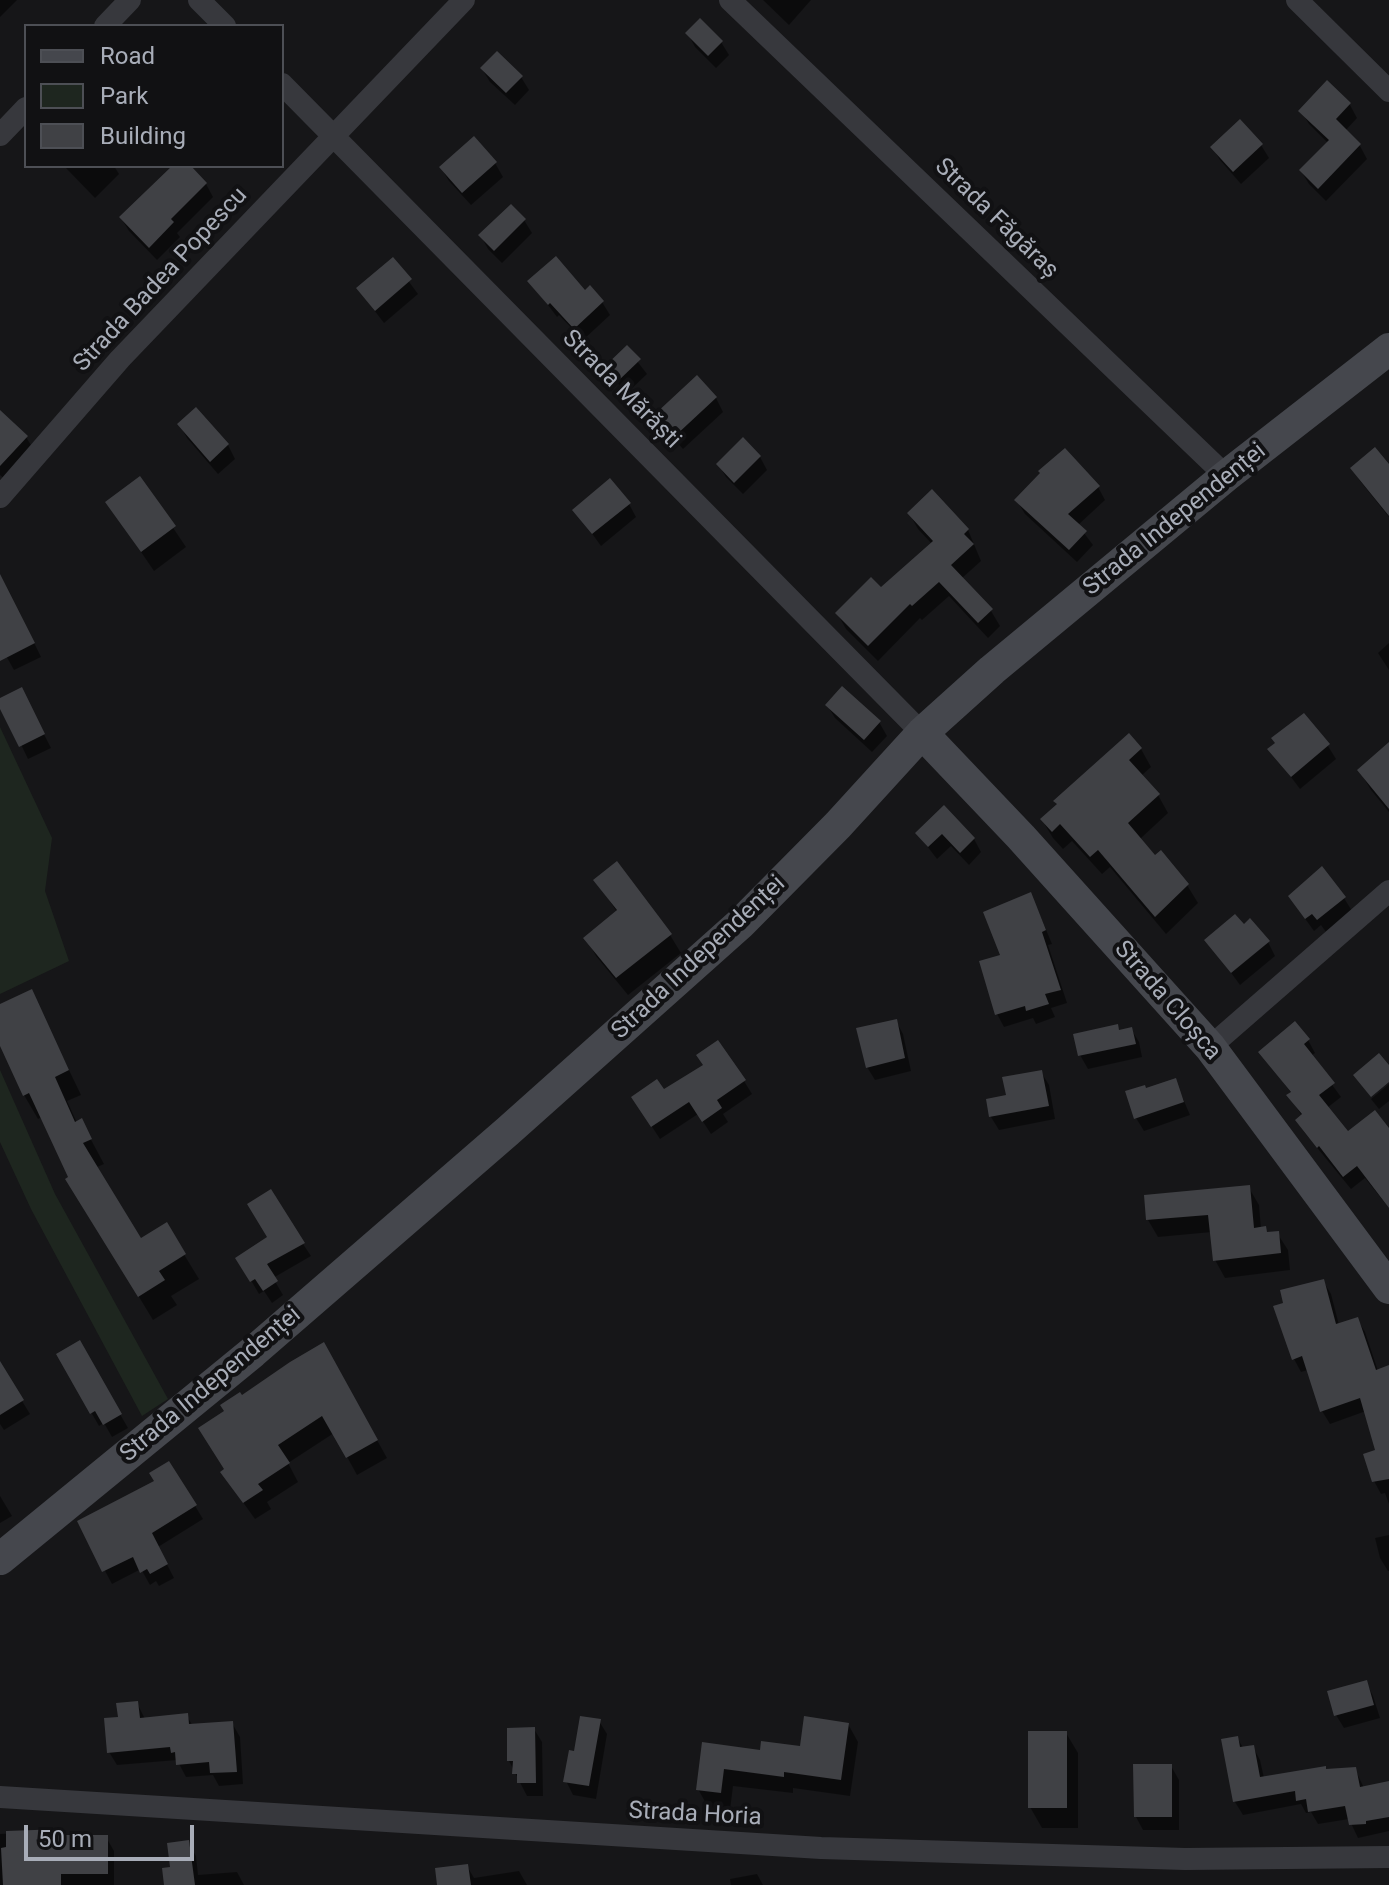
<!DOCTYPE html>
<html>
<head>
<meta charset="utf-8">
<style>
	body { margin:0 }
	#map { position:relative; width:1389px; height:1885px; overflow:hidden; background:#161618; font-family:Roboto,sans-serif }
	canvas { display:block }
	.legend { position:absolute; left:24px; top:24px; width:260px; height:144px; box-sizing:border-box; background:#111113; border:2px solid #4d4f55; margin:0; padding:10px 14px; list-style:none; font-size:24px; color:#a8adb8 }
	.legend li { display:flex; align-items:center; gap:16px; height:40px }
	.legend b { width:40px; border:2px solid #4d4f55 }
	.scale { position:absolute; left:24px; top:1825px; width:170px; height:36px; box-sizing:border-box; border:4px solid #a8adb8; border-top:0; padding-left:10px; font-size:24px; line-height:28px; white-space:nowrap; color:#a8adb8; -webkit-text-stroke:6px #111113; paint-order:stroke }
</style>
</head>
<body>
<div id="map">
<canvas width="1389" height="1885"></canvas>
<ul class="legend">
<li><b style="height:10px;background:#45474d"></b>Road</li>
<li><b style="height:22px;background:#1e261f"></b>Park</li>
<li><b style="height:22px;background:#404145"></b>Building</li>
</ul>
<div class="scale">50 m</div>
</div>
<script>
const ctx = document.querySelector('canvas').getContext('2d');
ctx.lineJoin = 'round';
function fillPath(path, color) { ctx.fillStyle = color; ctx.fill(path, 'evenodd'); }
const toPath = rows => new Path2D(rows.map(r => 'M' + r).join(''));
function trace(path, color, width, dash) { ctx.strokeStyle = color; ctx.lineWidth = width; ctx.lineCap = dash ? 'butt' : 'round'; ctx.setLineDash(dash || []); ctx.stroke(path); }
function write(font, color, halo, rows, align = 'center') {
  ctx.font = font + ' Roboto,sans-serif'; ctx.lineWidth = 8; ctx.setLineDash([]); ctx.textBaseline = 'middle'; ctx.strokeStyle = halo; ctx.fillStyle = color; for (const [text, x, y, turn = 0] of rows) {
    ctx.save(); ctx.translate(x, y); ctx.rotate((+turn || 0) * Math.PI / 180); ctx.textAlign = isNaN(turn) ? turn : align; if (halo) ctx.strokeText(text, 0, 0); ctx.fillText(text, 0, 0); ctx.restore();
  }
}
fillPath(toPath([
	[0,727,52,838,45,891,69,961,0,994],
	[0,1070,55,1194,168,1399,142,1416,31,1209,0,1142]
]), '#1e261f');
fillPath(toPath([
	[0,0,17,0,0,17],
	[763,0,811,0,789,25],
	[688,34,721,42,729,55,716,68,695,47],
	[482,69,521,77,529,90,515,105,490,82],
	[1327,83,1350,105,1357,118,1345,131,1360,146,1367,159,1326,201,1309,184,1301,171,1328,143,1309,124,1301,111],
	[1261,145,1269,158,1241,184,1220,160,1212,147],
	[495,163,503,177,471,205,449,181,441,168],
	[64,166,114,166,119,174,95,198],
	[175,166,188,166,206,184,213,197,177,233,180,237,157,260,129,231,121,218],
	[524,220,532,233,502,263,488,249,481,236],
	[393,260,418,294,384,323,358,289],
	[530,281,585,292,602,302,610,315,583,340,559,315,557,317],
	[627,348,647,374,626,394,606,368],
	[697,378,716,398,723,412,683,449,664,428,657,415],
	[196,410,228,445,235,459,218,474,187,438,180,425],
	[0,424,26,437,34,450,6,480,0,475],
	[760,457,767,470,743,494,726,477,718,464],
	[1352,468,1389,468,1389,517,1360,481],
	[140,479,186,547,154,571,107,502],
	[1098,487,1105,500,1078,525,1093,545,1077,562,1025,514,1017,501],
	[629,504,636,517,601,546,575,510],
	[909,513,968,530,981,561,961,579,991,611,1000,626,988,638,949,596,922,620,920,618,878,661,846,629,837,613,881,590,932,544,918,529],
	[0,605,19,612,41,657,14,670,0,645],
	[1389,643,1389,670,1378,653],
	[0,701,28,703,51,748,28,759],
	[827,705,879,722,887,736,872,752,835,718],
	[1389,745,1389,812,1371,790,1359,770],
	[1328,746,1336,759,1300,789,1270,749],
	[1141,749,1151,767,1141,776,1158,795,1168,813,1140,839,1155,857,1187,885,1198,903,1166,934,1110,867,1102,874,1072,841,1063,849,1053,838,1042,820],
	[944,808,974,839,981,852,969,865,951,846,937,859,917,833],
	[596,880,670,935,681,953,628,995,596,956,586,938,617,912],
	[1344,898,1352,911,1326,932,1321,925,1314,931,1298,909],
	[1037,908,1052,944,1048,945,1067,1003,1051,1008,1055,1017,1036,1024,1033,1018,1004,1027,997,1014,1003,956],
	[1243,927,1268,942,1275,956,1240,985,1207,940],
	[31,991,81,1095,67,1101,77,1123,81,1121,104,1164,95,1168,140,1241,166,1225,199,1279,171,1296,177,1305,153,1320,82,1203,42,1117,38,1119,24,1095,0,1041,0,1006],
	[896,1021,903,1034,911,1071,875,1080,867,1067],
	[1117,1026,1120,1032,1131,1029,1139,1042,1142,1057,1088,1069,1080,1055],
	[1308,1040,1315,1053,1311,1056,1341,1097,1327,1108,1348,1134,1389,1132,1389,1208,1365,1178,1351,1189,1305,1133,1297,1121,1302,1116,1289,1096,1292,1094,1261,1052],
	[1041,1072,1049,1085,1055,1119,999,1130,991,1117,988,1101,1008,1097],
	[1175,1080,1190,1115,1144,1131,1136,1118,1146,1090],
	[744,1081,752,1094,723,1114,728,1122,711,1134,698,1114,660,1139,641,1110,663,1091],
	[1389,1084,1389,1101,1379,1109,1371,1099],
	[1249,1188,1259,1205,1261,1229,1265,1228,1268,1234,1277,1233,1288,1250,1290,1270,1225,1278,1215,1260,1212,1232,1158,1237,1148,1220],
	[303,1244,311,1256,273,1278,283,1295,272,1303,264,1291,259,1294,238,1258],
	[1323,1281,1331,1294,1339,1325,1357,1319,1365,1332,1378,1371,1389,1367,1389,1504,1385,1493,1381,1494,1374,1481,1378,1452,1366,1411,1330,1424,1322,1411,1308,1370,1301,1372,1294,1359],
	[79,1343,128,1428,112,1437,104,1423,99,1426,58,1355],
	[324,1345,387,1458,357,1475,334,1433,288,1463,298,1482,267,1502,271,1509,255,1519,222,1473,226,1470,227,1412,241,1398],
	[0,1365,30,1414,4,1430,0,1424],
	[169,1463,203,1519,158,1547,174,1578,159,1586,156,1581,150,1585,141,1569,112,1584,79,1522,156,1482],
	[0,1496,12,1516,0,1523],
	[1389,1535,1389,1571,1388,1571,1380,1558,1375,1538],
	[1366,1682,1373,1696,1380,1718,1344,1728,1336,1715],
	[137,1703,145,1719,186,1715,193,1726,232,1723,240,1737,243,1784,219,1786,213,1775,186,1777,177,1760,117,1765,109,1752,120,1718],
	[599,1721,607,1734,596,1799,573,1795,566,1781],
	[848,1724,858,1742,850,1796,793,1788,793,1793,733,1786,730,1810,708,1807,698,1789,704,1744,762,1752,801,1748],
	[534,1729,542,1742,543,1796,527,1796,509,1761],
	[1066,1733,1078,1753,1078,1828,1042,1828,1030,1807],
	[1237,1738,1244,1749,1253,1747,1260,1760,1264,1778,1355,1769,1364,1788,1389,1783,1389,1831,1358,1838,1349,1819,1318,1824,1311,1812,1306,1813,1301,1804,1243,1815,1235,1802,1224,1740],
	[1171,1766,1179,1780,1179,1830,1143,1830,1136,1817],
	[61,1831,64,1837,106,1837,114,1851,114,1885,0,1885,0,1834],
	[188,1842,196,1856,198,1875,237,1872,244,1885,166,1885],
	[467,1866,474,1878,519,1871,527,1885,439,1885],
	[757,1874,763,1885,731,1885,730,1879]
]), '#0007');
fillPath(toPath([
	[700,18,723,41,708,56,685,33],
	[497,51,523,76,506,93,480,68],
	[1327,80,1351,103,1336,119,1361,144,1318,189,1299,170,1329,140,1298,111],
	[1240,119,1263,144,1233,172,1210,147],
	[474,136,497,162,462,193,439,167],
	[172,166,191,166,207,183,171,219,174,222,149,248,119,217],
	[511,204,526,219,494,251,478,235],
	[556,256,585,290,590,285,604,301,574,329,550,303,548,305,527,281],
	[393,257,412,279,375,311,356,288],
	[627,345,641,359,617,382,603,368],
	[697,375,717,397,674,437,654,415],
	[196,407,229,444,210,462,177,424],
	[0,410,28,436,0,466],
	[743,437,761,456,734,483,716,464],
	[1375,447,1389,464,1389,516,1350,468],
	[1065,448,1100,486,1068,514,1087,531,1069,550,1014,500,1040,473,1038,471],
	[140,476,176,526,141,552,105,502],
	[610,478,631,503,592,534,572,510],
	[932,489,969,529,964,534,974,544,951,565,993,609,978,623,939,582,912,606,910,604,868,646,835,613,871,577,881,587,933,541,907,513],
	[0,574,35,643,0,661],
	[842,686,881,721,864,740,825,705],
	[22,687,45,734,19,747,0,709,0,698],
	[1304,713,1330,744,1291,777,1267,749,1275,743,1271,738],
	[1129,733,1142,748,1129,760,1160,794,1128,823,1155,855,1161,850,1189,884,1155,917,1098,850,1090,857,1060,824,1052,832,1040,819,1057,804,1053,801],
	[1389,742,1389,809,1357,770],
	[944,805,975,838,960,853,942,834,928,847,915,833],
	[617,861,672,934,616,978,583,938,617,910,593,880],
	[1322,866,1346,897,1317,920,1312,914,1305,919,1288,896],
	[1031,892,1046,930,1042,932,1061,990,1045,994,1049,1004,1026,1011,1025,1006,995,1015,979,961,1000,955,983,912],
	[1235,914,1244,924,1250,918,1270,941,1231,973,1204,940],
	[32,989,69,1070,55,1077,75,1122,82,1118,92,1139,83,1143,141,1238,167,1222,186,1254,159,1271,165,1280,138,1297,65,1179,68,1177,29,1093,23,1096,0,1046,0,1004],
	[897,1019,905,1058,866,1068,856,1028],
	[1295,1021,1310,1039,1304,1044,1335,1083,1319,1095,1348,1131,1375,1110,1389,1128,1389,1208,1357,1166,1343,1177,1319,1146,1317,1148,1295,1120,1302,1114,1286,1095,1291,1092,1258,1052],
	[1118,1024,1119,1030,1132,1027,1136,1044,1078,1056,1073,1034],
	[718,1040,746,1080,717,1100,722,1108,702,1122,689,1102,651,1127,631,1097,657,1079,664,1089,703,1065,696,1055],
	[1379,1053,1389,1065,1389,1082,1371,1097,1353,1075],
	[1042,1070,1049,1106,989,1117,986,1099,1006,1095,1002,1077],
	[1176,1078,1184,1102,1134,1119,1125,1091,1145,1085,1146,1088],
	[1250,1185,1254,1228,1266,1226,1267,1232,1279,1231,1281,1253,1213,1261,1208,1215,1146,1220,1144,1195],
	[271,1189,305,1243,267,1264,278,1281,263,1291,255,1279,250,1282,235,1258,267,1237,247,1204],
	[1324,1279,1336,1324,1358,1317,1376,1370,1389,1365,1389,1479,1372,1482,1363,1454,1375,1450,1360,1398,1320,1412,1302,1356,1292,1360,1273,1306,1283,1303,1280,1290],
	[80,1340,122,1414,103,1425,95,1411,90,1414,56,1354],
	[324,1342,378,1440,346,1458,322,1416,278,1445,290,1463,258,1484,263,1490,243,1503,220,1472,224,1469,198,1428,224,1411,220,1405,240,1392,242,1395,290,1362],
	[0,1361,24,1400,0,1415],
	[169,1461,197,1505,152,1533,168,1564,150,1574,147,1569,140,1573,133,1557,102,1572,77,1521,154,1481,149,1473],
	[1367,1680,1374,1705,1334,1716,1327,1691],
	[138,1701,140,1718,188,1713,189,1724,233,1721,237,1772,210,1773,209,1762,176,1765,175,1752,171,1753,170,1747,107,1753,104,1718,118,1717,116,1703],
	[580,1716,601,1719,589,1786,563,1782,569,1750,574,1751],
	[804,1716,849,1723,841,1780,784,1772,784,1777,724,1769,721,1793,696,1790,702,1742,760,1750,761,1741,800,1746],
	[535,1727,536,1783,517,1783,517,1774,512,1774,513,1761,507,1761,507,1728],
	[1028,1731,1067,1731,1067,1808,1028,1808],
	[1238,1736,1240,1747,1254,1745,1260,1777,1326,1766,1326,1769,1356,1767,1360,1787,1389,1781,1389,1817,1366,1821,1366,1824,1349,1825,1345,1806,1308,1812,1306,1799,1296,1801,1295,1791,1233,1802,1221,1739],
	[1133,1764,1172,1764,1172,1817,1134,1817],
	[62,1829,62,1835,108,1835,108,1874,61,1874,61,1885,3,1885,1,1848,6,1847,6,1831],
	[189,1840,195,1885,164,1885,162,1868,170,1867,167,1843],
	[468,1864,471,1885,437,1885,435,1868]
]), '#404145');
trace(toPath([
	[199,0,225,26],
	[730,0,1226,476],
	[1297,0,1389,91],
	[105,26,130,0],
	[282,84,922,733],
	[0,135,26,108],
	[0,497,120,359,464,0],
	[1210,1047,1389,891],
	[0,1797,821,1848,1185,1859,1389,1857]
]), '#37383d', 22);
trace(toPath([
	[922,733,1021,837,1210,1047,1389,1288],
	[0,1559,253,1352,508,1131,741,923,838,825,922,733,992,670,1226,476,1389,349]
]), '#45474d', 32);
write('24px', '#a8adb8', '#111113', [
	["Strada Făgăraș",996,219,44],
	["Strada Badea Popescu",161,280,-47],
	["Strada Mărăști",621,390,45],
	["Strada Independenței",1175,520,-39],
	["Strada Independenței",699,958,-43],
	["Strada Cloșca",1167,1001,49],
	["Strada Independenței",211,1385,-40],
	["Strada Horia",695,1815,3]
]);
</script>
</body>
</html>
